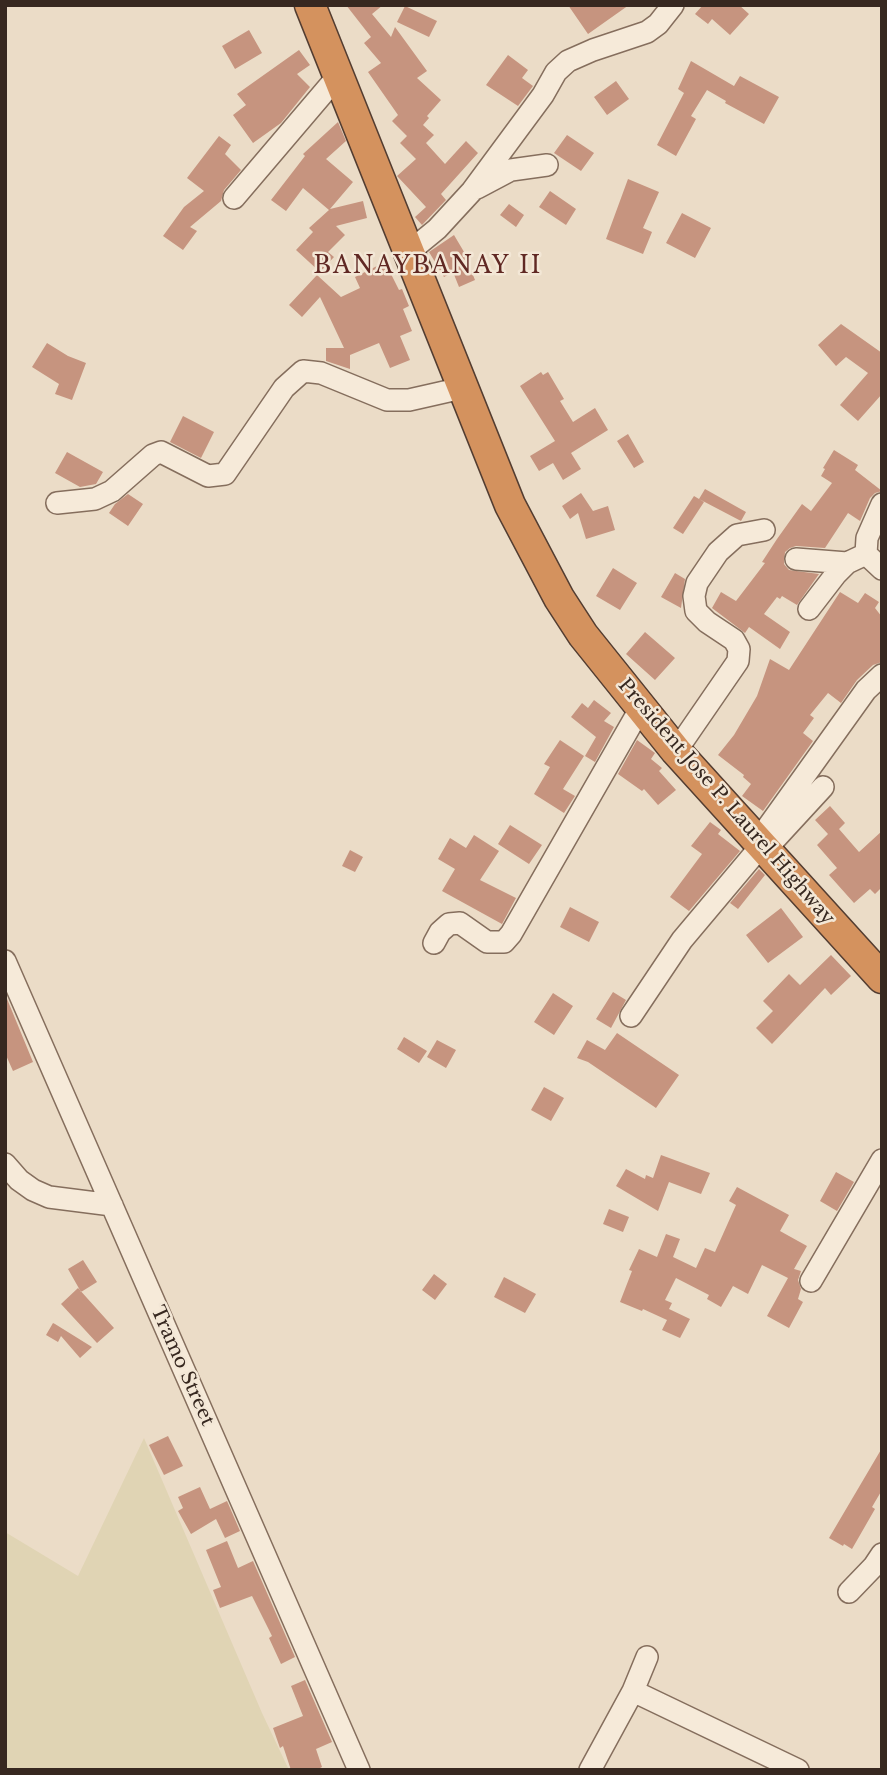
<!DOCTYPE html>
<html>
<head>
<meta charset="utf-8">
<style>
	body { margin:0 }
	#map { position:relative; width:887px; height:1775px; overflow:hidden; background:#ebdcc7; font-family:"Libre Baskerville",serif }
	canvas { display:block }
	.frame { position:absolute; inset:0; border:7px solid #372820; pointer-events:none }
</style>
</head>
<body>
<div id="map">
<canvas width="887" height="1775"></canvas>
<div class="frame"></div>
</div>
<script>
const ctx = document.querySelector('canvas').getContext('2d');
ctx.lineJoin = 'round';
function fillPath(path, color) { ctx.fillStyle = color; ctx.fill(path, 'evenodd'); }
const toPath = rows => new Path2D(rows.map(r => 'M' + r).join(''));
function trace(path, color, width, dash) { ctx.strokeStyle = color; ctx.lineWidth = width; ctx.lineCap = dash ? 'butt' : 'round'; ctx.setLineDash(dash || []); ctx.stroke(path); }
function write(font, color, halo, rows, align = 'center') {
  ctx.font = font + ' "Libre Baskerville",serif'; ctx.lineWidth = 5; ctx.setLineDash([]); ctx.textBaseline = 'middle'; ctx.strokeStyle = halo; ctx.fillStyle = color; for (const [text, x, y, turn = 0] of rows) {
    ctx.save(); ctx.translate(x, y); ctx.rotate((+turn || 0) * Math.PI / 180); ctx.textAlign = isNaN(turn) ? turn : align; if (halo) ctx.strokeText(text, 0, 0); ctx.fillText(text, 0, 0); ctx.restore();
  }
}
fillPath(toPath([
	[144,1438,262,1713,289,1770,5,1770,5,1532,78,1576]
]), '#e0d4b4');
fillPath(toPath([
	[346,5,383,5,372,14,391,37,395,27,427,71,417,78,441,100,427,116,429,118,423,125,434,135,426,143,445,164,466,141,478,153,441,194,446,200,422,225,415,217,426,207,397,176,416,159,400,143,407,136,392,121,398,115,368,72,381,63,364,43,371,37],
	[568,5,629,5,588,34],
	[703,5,739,5,749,14,730,35,712,19,708,24,695,14],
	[405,6,437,21,429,37,397,22],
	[249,30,262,53,235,69,222,46],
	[299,50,310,65,297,74,310,87,281,123,253,143,233,115,246,105,237,94],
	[508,55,528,70,522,78,533,86,518,106,486,85],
	[691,61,734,86,740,76,779,97,764,124,725,103,726,101,707,90,691,116,696,119,676,156,657,145,684,93,678,89],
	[616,81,629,99,607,115,594,97],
	[338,122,346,141,326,159,353,182,330,209,363,201,367,218,336,226,345,235,328,252,334,257,320,272,296,250,313,232,309,228,329,210,303,188,286,211,271,200,305,156,303,154],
	[567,135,594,153,581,171,554,153],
	[219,136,231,145,225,154,241,170,224,190,221,201,190,227,197,231,183,250,163,236,184,207,204,191,187,178],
	[628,179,659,192,643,228,652,232,643,254,606,239],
	[550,191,576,209,566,225,539,207],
	[509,204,524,215,516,227,500,215],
	[682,213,711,228,695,258,666,243],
	[454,235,470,262,468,263,475,280,459,287,453,272,444,277,429,252],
	[385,262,399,290,402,289,409,306,403,309,412,331,400,336,410,360,390,368,379,343,350,355,350,369,326,361,326,348,344,348,320,297,302,317,289,305,317,275,341,297,360,288,355,277],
	[841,324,882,353,882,394,858,421,840,405,868,373,846,357,836,366,818,345],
	[47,343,68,356,86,363,72,400,55,394,59,384,32,367],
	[541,372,543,375,548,372,564,399,560,401,573,422,595,408,608,430,571,453,581,469,563,480,553,463,539,471,530,456,555,441,520,386],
	[183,416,214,432,201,458,170,442],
	[628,434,644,462,634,468,617,441],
	[834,450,858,465,855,470,882,491,875,493,870,498,860,521,848,513,825,548,796,546,790,548,785,552,784,564,789,570,819,574,797,605,782,596,780,599,777,597,764,614,790,632,780,649,749,627,745,633,712,608,721,592,736,601,765,563,762,562,777,539,802,504,811,511,832,483,821,476,825,469,823,468],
	[67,452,103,472,96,484,80,487,55,473],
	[705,489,746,512,741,521,699,499],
	[581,493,593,511,608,506,615,530,586,539,578,513,570,519,562,506],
	[128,494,143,504,128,526,109,513,115,504],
	[694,496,704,502,683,534,673,528],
	[613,568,637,583,620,610,596,596],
	[675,573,685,579,681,608,661,597],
	[840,592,858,603,865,593,879,602,875,608,882,617,882,662,873,665,857,680,841,703,828,693,810,715,814,718,803,733,813,741,763,811,742,796,751,784,743,777,744,775,718,755,734,735,757,696,770,659,789,670],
	[645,632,675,658,655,680,626,654],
	[594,700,611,713,604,721,614,727,595,762,585,756,596,737,571,717,582,703,588,708],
	[560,740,584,756,563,789,575,796,564,813,534,794,550,767,544,764],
	[637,740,655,753,651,759,662,768,659,771,676,790,658,805,644,789,642,791,618,774],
	[830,806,845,823,839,829,859,852,882,831,882,887,875,894,870,889,854,903,829,875,837,868,817,845,828,834,815,820],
	[710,822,721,830,718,834,740,851,689,911,670,897,702,854,691,846],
	[510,825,542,845,529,864,498,844],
	[474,835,499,851,480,880,516,898,502,924,442,891,455,869,438,859,450,838,466,848],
	[350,850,363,857,355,872,342,866],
	[759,869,765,875,738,909,730,903],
	[570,907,599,922,589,942,560,927],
	[781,908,803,937,768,963,746,935],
	[831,955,851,976,831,995,825,988,772,1044,756,1028,773,1011,763,1001,789,974,800,985],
	[613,992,626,1000,611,1028,596,1019],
	[553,993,573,1006,554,1035,534,1022],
	[5,994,33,1062,13,1071,5,1053],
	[617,1033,679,1075,656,1108,588,1062,577,1058,587,1040,605,1050],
	[404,1037,427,1051,419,1063,397,1049],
	[437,1040,456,1050,446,1068,427,1057],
	[544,1087,564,1098,551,1121,531,1110],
	[661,1155,710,1173,701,1194,669,1182,658,1211,616,1186,626,1169,645,1179,646,1175,653,1178],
	[836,1172,854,1182,837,1211,820,1201],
	[737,1187,789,1215,780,1231,807,1246,794,1269,801,1271,798,1280,801,1289,798,1299,803,1302,789,1328,767,1316,788,1278,762,1265,748,1294,733,1286,721,1307,707,1299,709,1295,676,1278,665,1300,672,1303,669,1309,690,1319,680,1338,662,1330,667,1320,643,1309,642,1311,620,1302,632,1271,629,1270,639,1249,657,1257,666,1234,680,1239,673,1257,696,1268,705,1248,715,1252,736,1205,729,1201],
	[609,1209,629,1217,623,1232,603,1224],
	[83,1260,97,1282,81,1292,68,1269],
	[434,1274,447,1284,435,1300,422,1290],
	[504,1277,536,1294,525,1313,494,1297],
	[78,1288,114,1328,97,1343,61,1304],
	[53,1323,55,1324,92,1347,80,1358,61,1336,58,1342,46,1335],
	[168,1436,183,1466,164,1475,149,1445],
	[882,1448,882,1490,872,1507,875,1509,852,1549,844,1544,843,1546,829,1538],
	[200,1487,210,1509,227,1501,240,1531,225,1538,216,1519,191,1534,178,1511,183,1508,178,1497],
	[227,1541,238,1568,253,1561,295,1657,281,1664,269,1638,272,1636,252,1596,220,1608,213,1590,221,1587,206,1550],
	[305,1680,332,1742,316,1749,322,1767,316,1770,291,1770,283,1746,280,1748,273,1728,303,1716,291,1686]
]), '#c6947f');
const minor = toPath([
	[477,188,511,170,547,165],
	[234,198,337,77],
	[409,252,437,229,472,191,543,95,556,72,568,61,593,50,647,32,658,24,673,5],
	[57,503,95,499,112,491,153,455,161,452,208,476,225,474,284,388,303,371,321,373,387,400,409,400,462,388],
	[882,504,867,538,866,554,882,569],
	[796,559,847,563],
	[809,609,836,574,847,563,866,554],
	[676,751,738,661,739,649,734,640,707,622,696,611,694,596,697,583,718,552,737,535,764,530],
	[757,842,866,690,882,675],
	[765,850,823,787],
	[434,943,440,932,449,924,460,923,487,942,504,942,511,934,640,709],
	[5,961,359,1770],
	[631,1016,682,940,761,846],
	[5,1164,19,1180,33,1190,49,1197,112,1205],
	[811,1281,882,1160],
	[849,1592,874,1566,882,1554],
	[633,1691,798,1770],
	[590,1770,633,1691,647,1657]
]);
const highway = toPath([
	[310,5,510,505,559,598,583,635,676,751,882,978]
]);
trace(minor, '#856e5d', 24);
trace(highway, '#533d31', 33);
trace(minor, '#f6ead9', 21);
trace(highway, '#d4925e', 30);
write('19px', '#372820', '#f3e7d6', [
	["President Jose P. Laurel Highway",726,802,49],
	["Tramo Street",182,1366,66]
]);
ctx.letterSpacing = '2px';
write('23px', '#602823', '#f3e7d6', [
	["BANAYBANAY II",428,267]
]);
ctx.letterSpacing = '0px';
</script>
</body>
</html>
